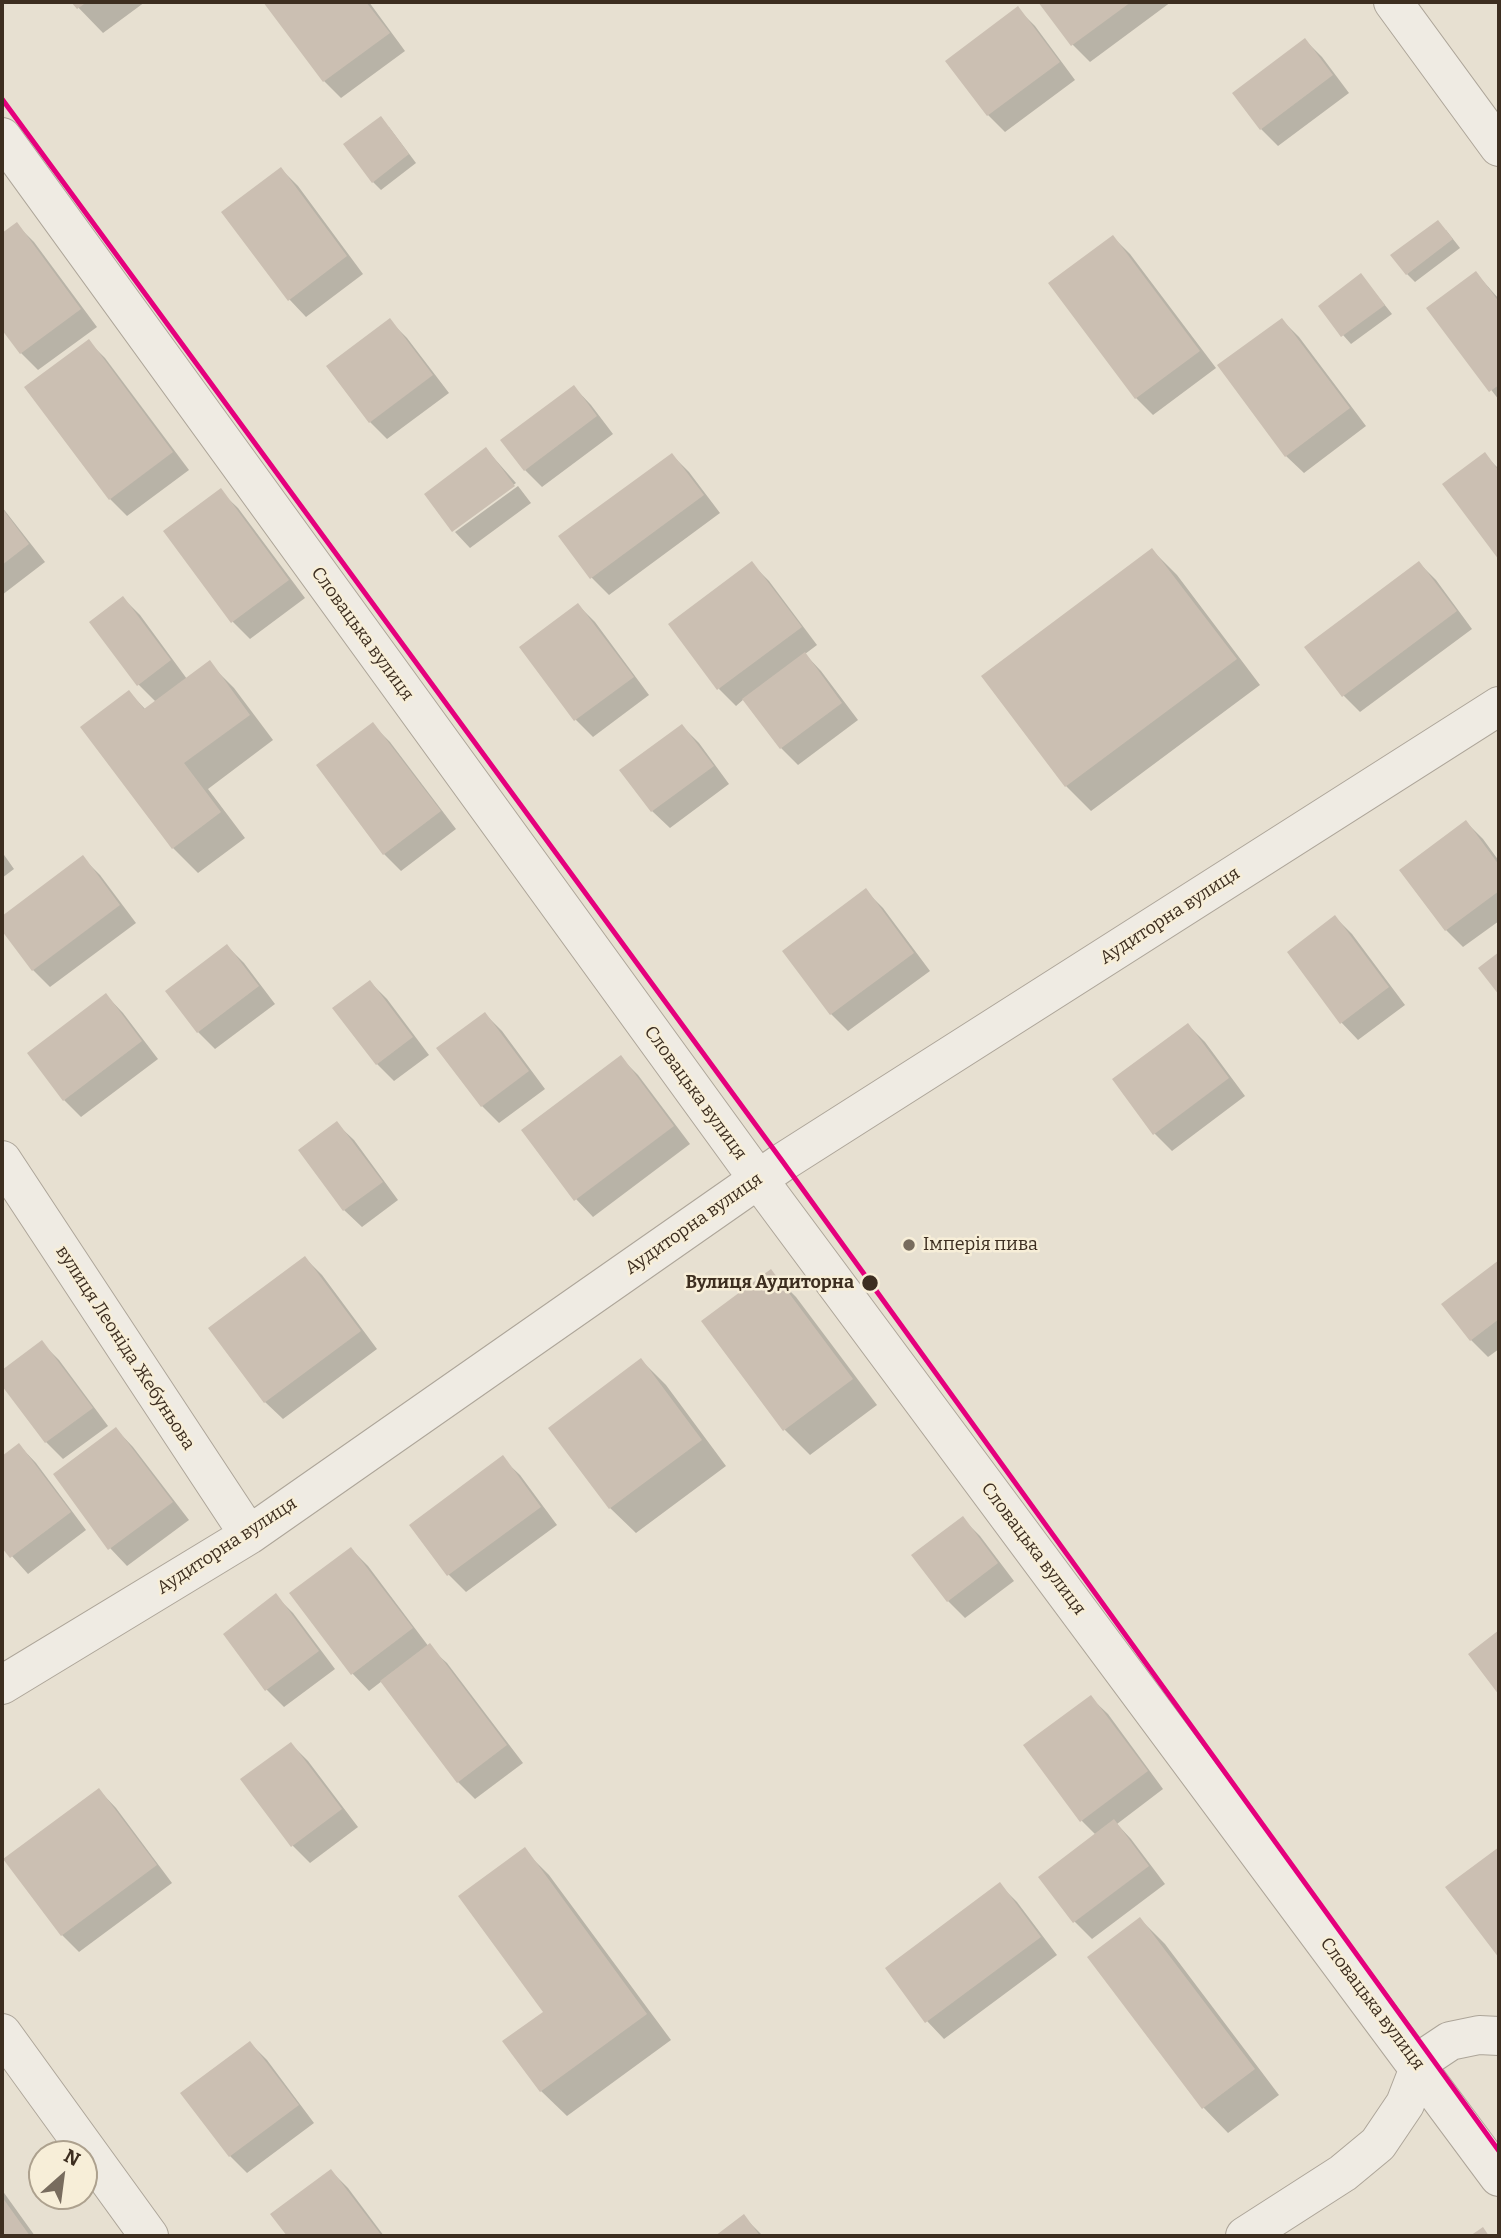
<!DOCTYPE html>
<html>
<head>
<meta charset="utf-8">
<style>
	body { margin:0 }
	#map { position:relative; width:1501px; height:2238px; overflow:hidden; background:#e7e0d1; font-family:Bitter,serif }
	canvas { display:block }
	.frame { position:absolute; inset:0; border:4px solid #3d2e20; pointer-events:none }
	.north { position:absolute; left:28px; top:2140px; width:70px; height:70px; box-sizing:border-box; background:#f7eed8; border:2px solid #ada18e; border-radius:50%; rotate:28deg; font-size:19px; font-weight:700; line-height:28px; text-align:center; color:#3d2e20 }
	.north::after { content:''; display:block; margin:auto; width:24px; height:32px; background:#786c5e; clip-path:polygon(50% 0,100% 100%,50% 72%,0 100%) }
</style>
</head>
<body>
<div id="map">
<canvas width="1501" height="2238"></canvas>
<div class="frame"></div>
<div class="north">N</div>
</div>
<script>
const ctx = document.querySelector('canvas').getContext('2d');
ctx.lineJoin = 'round';
function fillPath(path, color) { ctx.fillStyle = color; ctx.fill(path, 'evenodd'); }
const toPath = rows => new Path2D(rows.map(r => 'M' + r).join(''));
function trace(path, color, width, dash) { ctx.strokeStyle = color; ctx.lineWidth = width; ctx.lineCap = dash ? 'butt' : 'round'; ctx.setLineDash(dash || []); ctx.stroke(path); }
function write(font, color, halo, rows, align = 'center') {
  ctx.font = font + ' Bitter,serif'; ctx.lineWidth = 5; ctx.setLineDash([]); ctx.textBaseline = 'middle'; ctx.strokeStyle = halo; ctx.fillStyle = color; for (const [text, x, y, turn = 0] of rows) {
    ctx.save(); ctx.translate(x, y); ctx.rotate((+turn || 0) * Math.PI / 180); ctx.textAlign = isNaN(turn) ? turn : align; if (halo) ctx.strokeText(text, 0, 0); ctx.fillText(text, 0, 0); ctx.restore();
  }
}
fillPath(toPath([
	[73,2,145,2,103,33],
	[265,2,369,2,405,51,341,98,324,81],
	[1040,2,1171,2,1090,62,1073,45],
	[1018,9,1035,26,1075,80,1005,132,988,115,947,61],
	[1305,40,1322,57,1349,93,1278,146,1261,129],
	[389,127,416,163,381,190,373,182],
	[281,169,298,186,363,274,306,317,289,299],
	[17,225,34,242,97,327,38,370,21,353,2,327,2,236],
	[1446,230,1460,248,1415,282,1407,274],
	[1113,237,1130,254,1216,368,1153,415,1136,398],
	[1476,273,1499,299,1499,400,1428,308],
	[1361,275,1392,314,1351,344,1343,335],
	[1282,320,1299,337,1366,426,1304,473,1286,456],
	[390,321,407,338,449,393,387,439,370,422],
	[88,341,105,358,189,470,127,516,110,499,27,387],
	[574,387,591,405,613,434,542,487,525,470],
	[486,449,516,483,453,529],
	[1484,454,1499,469,1499,557,1444,484],
	[672,455,689,472,720,513,609,595,592,578,561,537],
	[518,486,531,503,470,548,455,532],
	[220,491,238,508,305,598,250,639,233,622],
	[2,507,45,562,2,595],
	[1152,550,1177,575,1260,685,1091,811,1066,786,983,676],
	[1419,563,1436,580,1472,629,1360,712,1343,695],
	[752,564,769,581,817,645,805,654,821,671,858,720,798,765,781,748,744,699,736,706,719,689],
	[123,598,140,615,187,679,209,663,234,688,273,740,208,789,245,838,198,873,173,848,129,692,146,710,156,702,138,684],
	[578,605,595,622,649,695,593,737,576,720],
	[373,725,390,742,456,829,401,871,384,854],
	[682,726,699,743,729,784,670,828,652,811],
	[1466,822,1483,839,1499,861,1499,921,1463,947,1446,930,1401,870],
	[2,852,14,869,2,878],
	[83,858,100,875,136,923,50,987,33,970,2,928,2,919],
	[866,891,883,908,930,971,848,1031,831,1014,785,952],
	[1335,917,1352,934,1405,1005,1358,1040,1341,1022],
	[227,946,244,963,275,1004,215,1049,198,1032],
	[370,982,387,999,429,1055,394,1081,377,1064],
	[106,995,123,1013,158,1059,81,1117,64,1100],
	[485,1014,502,1031,545,1089,499,1123,482,1106],
	[1188,1025,1205,1042,1245,1096,1172,1151,1155,1134,1115,1080],
	[621,1058,638,1075,690,1144,593,1217,576,1199],
	[336,1123,354,1140,398,1200,362,1227,344,1210,300,1151],
	[305,1258,322,1275,377,1349,283,1419,265,1402,211,1328],
	[1499,1262,1499,1349,1488,1357,1471,1340,1444,1304],
	[771,1272,796,1297,877,1405,810,1455,785,1430],
	[42,1343,59,1360,108,1426,63,1459,46,1442,2,1383,2,1373],
	[641,1360,666,1385,726,1466,636,1533,610,1508,551,1428],
	[116,1429,133,1447,189,1520,127,1566,110,1548],
	[19,1445,36,1463,86,1530,28,1574,2,1545,2,1458],
	[502,1458,520,1475,557,1525,466,1592,449,1575,412,1525],
	[963,1519,980,1536,1014,1581,965,1618,948,1601],
	[351,1549,368,1566,429,1647,447,1663,523,1763,475,1799,458,1782,382,1681,369,1691,352,1673],
	[276,1596,293,1613,335,1669,284,1707,267,1690,225,1634],
	[1090,1697,1108,1714,1163,1789,1117,1824,1131,1839,1165,1884,1092,1939,1075,1922,1041,1877,1096,1835,1082,1821],
	[291,1744,308,1761,358,1827,310,1863,293,1846],
	[99,1790,116,1808,172,1883,79,1952,62,1935,5,1859],
	[1499,1849,1499,1955,1448,1888],
	[524,1850,549,1875,671,2040,567,2116,541,2091,505,2042,546,2012],
	[1000,1885,1017,1902,1057,1955,944,2039,927,2021],
	[1140,1919,1165,1944,1279,2095,1228,2133,1203,2107],
	[250,2043,267,2060,314,2123,247,2173,230,2156],
	[331,2171,348,2188,384,2236,289,2236,273,2214],
	[2,2190,35,2236,2,2236],
	[744,2217,763,2236,718,2236]
]), '#0003');
fillPath(toPath([
	[71,2,87,2,77,9],
	[263,2,366,2,390,33,323,82],
	[1038,2,1131,2,1071,46],
	[1018,6,1060,62,987,116,945,61],
	[1305,38,1333,75,1260,130,1232,93],
	[381,116,409,154,372,183,343,144],
	[281,167,347,256,288,301,221,212],
	[1438,220,1453,239,1406,275,1390,255],
	[17,222,81,309,20,354,2,330,2,233],
	[1113,235,1200,351,1135,399,1048,283],
	[1476,271,1499,302,1499,385,1489,392,1426,308],
	[1361,273,1385,305,1341,337,1318,306],
	[390,318,433,375,369,423,326,366],
	[1282,318,1350,408,1285,457,1217,365],
	[89,339,173,452,109,500,24,387],
	[574,385,597,416,524,471,500,440],
	[486,447,515,486,452,532,424,494],
	[1485,452,1499,471,1499,560,1442,484],
	[672,453,704,495,590,579,558,536],
	[221,488,289,580,231,623,163,531],
	[2,508,29,544,2,565],
	[1152,548,1237,659,1065,787,981,676],
	[752,561,802,627,717,690,668,624],
	[1419,561,1457,611,1342,697,1304,647],
	[123,596,171,660,137,686,89,622],
	[578,603,634,677,574,721,519,647],
	[805,652,842,703,780,749,742,699],
	[210,660,250,715,184,763,221,812,172,849,80,727,129,690,144,709],
	[373,722,441,811,383,855,316,765],
	[682,724,714,766,651,812,619,770],
	[1466,820,1499,865,1499,891,1445,931,1399,870],
	[83,855,120,905,32,971,2,931,2,916],
	[866,888,914,953,830,1015,782,951],
	[1335,915,1389,987,1340,1024,1287,952],
	[227,944,259,986,197,1033,165,991],
	[1499,952,1499,995,1478,968],
	[370,980,413,1037,376,1065,332,1008],
	[106,993,142,1041,63,1101,27,1053],
	[485,1012,529,1071,481,1107,436,1048],
	[1188,1023,1229,1078,1153,1135,1112,1079],
	[621,1055,674,1126,574,1201,521,1130],
	[337,1121,383,1182,343,1211,298,1150],
	[305,1256,361,1331,264,1403,208,1328],
	[1499,1260,1499,1319,1470,1341,1441,1304],
	[771,1269,853,1379,783,1431,701,1321],
	[42,1340,93,1408,45,1443,2,1386,2,1370],
	[641,1358,702,1440,609,1509,548,1428],
	[116,1427,173,1502,108,1550,53,1474],
	[19,1443,71,1512,10,1558,2,1548,2,1456],
	[503,1455,541,1507,447,1576,409,1525],
	[963,1516,998,1563,947,1602,911,1555],
	[351,1547,413,1628,351,1675,289,1593],
	[276,1593,319,1651,265,1691,223,1634],
	[1499,1630,1499,1695,1468,1654],
	[430,1643,507,1745,457,1783,380,1681],
	[1091,1695,1148,1771,1080,1822,1023,1745],
	[291,1742,342,1809,291,1847,240,1779],
	[99,1788,157,1865,61,1936,3,1859],
	[1114,1819,1149,1866,1073,1923,1038,1877],
	[525,1847,647,2014,540,2092,502,2041,543,2012,458,1896],
	[1499,1847,1499,1958,1445,1887],
	[1000,1882,1041,1937,925,2023,885,1968],
	[1140,1917,1255,2069,1202,2109,1087,1957],
	[250,2041,299,2105,229,2157,180,2093],
	[331,2169,382,2236,287,2236,270,2214],
	[2,2197,30,2236,2,2236],
	[744,2214,760,2236,715,2236],
	[1483,2227,1489,2236,1470,2236]
]), '#cbbfb2');
const street = toPath([
	[1393,2,1499,147],
	[2,137,758,1179,1499,2177],
	[2,1160,249,1535],
	[2,1685,249,1535,783,1162,1499,706],
	[2,2033,149,2236],
	[1245,2236,1343,2173,1378,2144,1405,2104,1419,2068,1429,2055,1450,2041,1479,2035,1499,2036]
]);
trace(street, '#ada599', 40);
trace(street, '#efebe3', 38);
trace(toPath([
	[2,99,783,1162,1499,2151]
]), '#e5007d', 5);
for (const [x, y, r, color] of [
	[909,1245,7,"#786c5e"],
	[870,1283,9,"#3d2e20"]
]) { const dot = new Path2D(); dot.arc(x, y, r, 0, 2 * Math.PI); ctx.fillStyle = color; ctx.fill(dot); trace(dot, '#f7eed8', 2.5); }
write('18px', '#3d2e20', '#f7eed8', [
	["Словацька вулиця",362,634,54],
	["Аудиторна вулиця",1170,916,-33],
	["Словацька вулиця",695,1093,54],
	["Аудиторна вулиця",694,1224,-35],
	["вулиця Леоніда Жебуньова",125,1348,57],
	["Аудиторна вулиця",227,1546,-33],
	["Словацька вулиця",1033,1549,53],
	["Словацька вулиця",1372,2004,53]
]);
write('18px', '#3d2e20', '#f7eed8', [
	["Імперія пива",923,1245]
], 'left');
write('bold 18px', '#3d2e20', '#f7eed8', [
	["Вулиця Аудиторна",854,1283]
], 'right');
</script>
</body>
</html>
